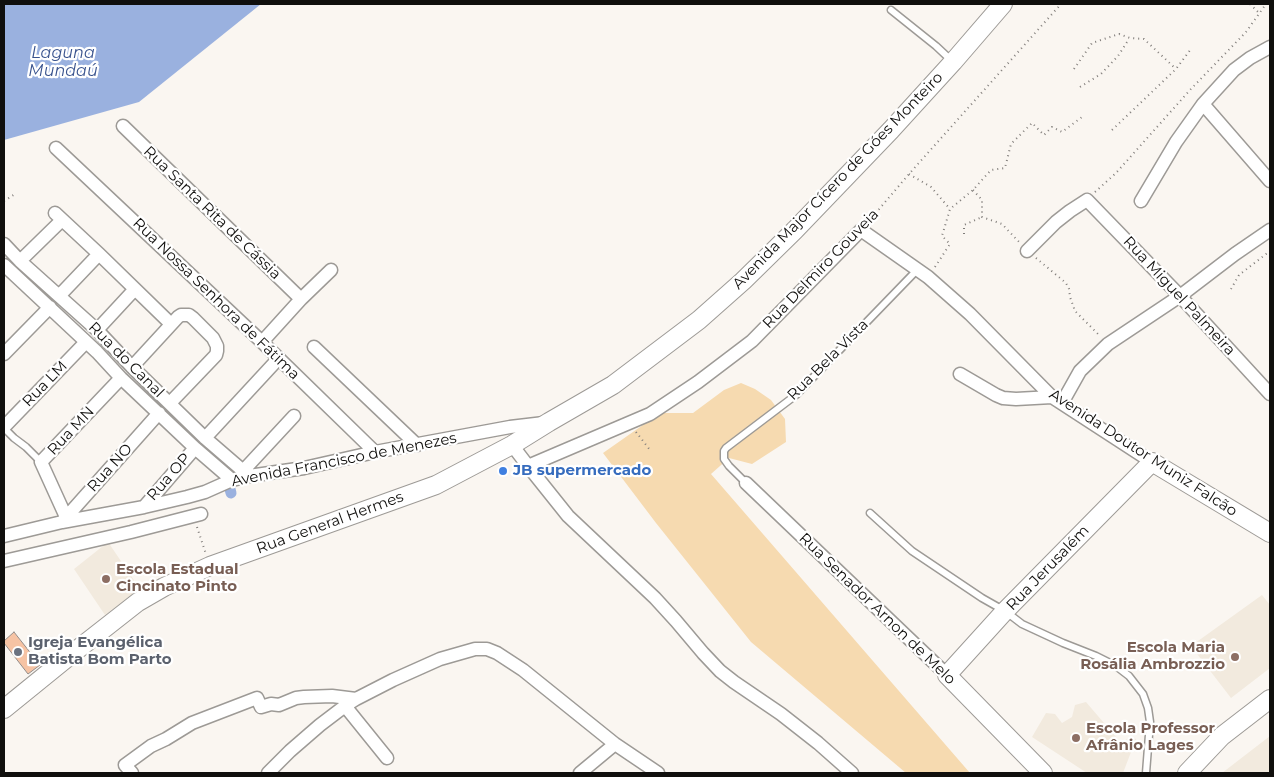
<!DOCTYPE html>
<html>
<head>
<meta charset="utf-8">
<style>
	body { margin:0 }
	#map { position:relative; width:1274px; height:777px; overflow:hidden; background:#faf6f1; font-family:Montserrat,sans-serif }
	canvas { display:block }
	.frame { position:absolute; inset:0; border:5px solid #100f0d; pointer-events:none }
</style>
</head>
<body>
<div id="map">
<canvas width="1274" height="777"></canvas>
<div class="frame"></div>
</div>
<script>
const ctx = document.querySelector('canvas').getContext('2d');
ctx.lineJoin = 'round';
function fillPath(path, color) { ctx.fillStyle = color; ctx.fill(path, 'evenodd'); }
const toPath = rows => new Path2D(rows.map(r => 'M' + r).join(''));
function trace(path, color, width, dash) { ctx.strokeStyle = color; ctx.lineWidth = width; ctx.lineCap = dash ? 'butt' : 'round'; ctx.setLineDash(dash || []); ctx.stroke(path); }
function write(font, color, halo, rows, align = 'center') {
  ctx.font = font + ' Montserrat,sans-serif'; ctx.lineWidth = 4.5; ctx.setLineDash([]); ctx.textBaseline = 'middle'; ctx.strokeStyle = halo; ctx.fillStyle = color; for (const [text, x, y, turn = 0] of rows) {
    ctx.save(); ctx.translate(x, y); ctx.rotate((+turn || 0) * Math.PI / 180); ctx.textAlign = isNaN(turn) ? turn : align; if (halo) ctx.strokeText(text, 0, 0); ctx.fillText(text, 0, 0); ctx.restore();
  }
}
fillPath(toPath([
	[108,542,140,589,105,615,74,569],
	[1262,595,1270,605,1270,668,1231,698,1191,646],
	[1086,702,1122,744,1129,737,1136,739,1123,773,1087,773,1032,737,1046,713,1055,714,1062,723,1072,717,1075,705],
	[1270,736,1270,773,1222,773]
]), '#f2eade');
fillPath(toPath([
	[741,383,755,389,771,400,785,419,786,442,752,464,729,458,711,474,970,773,906,773,751,642,656,523,603,453,660,413,693,413,724,390]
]), '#f6dab0');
fillPath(toPath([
	[4,4,261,4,139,102,4,140]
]), '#9ab1df');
trace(toPath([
	[229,485,231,493]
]), '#9ab1df', 11);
const building = toPath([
	[14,632,40,665,28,674,4,643,4,641,14,632]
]);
fillPath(building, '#f6c3a4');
trace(building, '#938d8a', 1);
const lane = toPath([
	[891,10,936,46,952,61],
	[4,428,14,438,26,447,41,462],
	[746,483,729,466,724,459,724,451,726,448,796,395,918,269],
	[870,513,912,551,982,598,1005,611,1022,624,1063,643,1096,656,1116,666,1129,676,1143,694,1148,708,1150,722,1146,773]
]);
const street = toPath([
	[1203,104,1270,181],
	[123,126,301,299],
	[56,148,262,342,375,452],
	[1141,201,1176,142,1203,104,1234,70,1250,58,1270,47],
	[55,213,99,254,171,324],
	[4,244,20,261,97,330,132,367,205,438,249,476],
	[1027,251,1056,222,1070,211,1087,200,1180,296,1270,394],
	[20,261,62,220],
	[4,265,97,352,121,378,195,448,232,480],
	[59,296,99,254],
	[97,330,135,289],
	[262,342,301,299,331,270],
	[314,347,417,445],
	[4,354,50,307],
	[132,367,178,317,181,315,189,315,193,318,213,338,217,346,217,351,216,355,170,403],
	[960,374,996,395,1003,398,1016,399,1052,397],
	[1062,403,1080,371,1108,344,1180,296,1235,254,1270,230],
	[4,427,86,342],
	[205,438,279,358],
	[512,445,528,466,568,516,655,598,676,621,703,653,720,671,734,682,781,714,818,743,852,773],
	[528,466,650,414,698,382,752,341,861,230,928,277,970,314,1052,397,1152,462],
	[243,471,294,416],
	[746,483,947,675],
	[144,507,195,448],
	[66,517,41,462,121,378],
	[62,522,159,413],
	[4,536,62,522,144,507,187,497,205,492,232,480,249,476,304,468,375,452,510,427,544,423],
	[4,561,131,532,201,514],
	[345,706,387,758],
	[132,773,125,765,151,746,166,739,192,723,257,698,261,707,271,704,279,705,296,698,304,697,332,696,356,699],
	[268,773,290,751,320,725,345,706,356,699,393,680,440,659,475,649,487,649,497,653,523,670,615,744,658,773],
	[580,773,615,744]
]);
const secondary = toPath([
	[4,709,73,653,138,602,164,587,210,566,436,485,512,445,549,422,613,385,699,320,743,281,795,230,891,130,953,62,1003,4],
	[1043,773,947,675,1005,611,1152,462,1270,533],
	[1187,773,1222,736,1270,699]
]);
trace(lane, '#9d9a96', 9);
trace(street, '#9d9a96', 15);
trace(secondary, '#9d9a96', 20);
trace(toPath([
	[1250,4,1259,13],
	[1074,69,1092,43,1119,34,1130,38,1144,39,1176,69],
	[1080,87,1101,74,1118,56,1129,39],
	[1112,130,1176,69,1191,49],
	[909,174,931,187,950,209],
	[973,190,982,200,982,217,1002,224,1020,243],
	[1095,192,1116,173,1190,90,1246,32,1266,4],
	[4,201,15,194],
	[869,221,909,174,1061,4],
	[964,234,964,225,982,217],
	[1036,258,1066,283,1069,289,1070,297,1075,311,1099,335],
	[935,267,950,244,942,236,950,209,973,190,991,170,1005,168,1011,144,1032,123,1044,135,1052,127,1062,132,1082,117],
	[1231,289,1239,275,1270,251],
	[636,432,650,450],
	[197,527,206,554]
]), '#807d7a', 2, [1, 4]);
trace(lane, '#fff', 6);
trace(street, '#fff', 12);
trace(secondary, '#fff', 18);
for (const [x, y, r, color] of [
	[503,471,5,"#3f7fe0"],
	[106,579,5,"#8d6e63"],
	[18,652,5,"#6b7280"],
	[1235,657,5,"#8d6e63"],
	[1076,738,5,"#8d6e63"]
]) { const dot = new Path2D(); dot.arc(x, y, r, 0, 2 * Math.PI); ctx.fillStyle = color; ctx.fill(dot); trace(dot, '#fff', 2); }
write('15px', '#100f0d', '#fff', [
	["Avenida Major Cícero de Góes Monteiro",838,181,-46],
	["Rua Santa Rita de Cássia",212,213,44],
	["Rua Delmiro Gouveia",821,269,-46],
	["Rua Miguel Palmeira",1179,296,47],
	["Rua Nossa Senhora de Fátima",216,299,44],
	["Rua do Canal",126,360,45],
	["Rua Bela Vista",828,360,-45],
	["Rua LM",45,384,-46],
	["Rua MN",71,431,-47],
	["Avenida Doutor Muniz Falcão",1143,453,33],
	["Avenida Francisco de Menezes",344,460,-11],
	["Rua NO",110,468,-48],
	["Rua OP",169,477,-49],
	["Rua General Hermes",330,523,-20],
	["Rua Jerusalém",1048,568,-46],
	["Rua Senador Arnon de Melo",877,609,44]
]);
write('bold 15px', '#366cbe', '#fff', [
	["JB supermercado",513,471]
], 'left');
write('bold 15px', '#785e54', '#fff', [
	["Escola Estadual",116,570],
	["Cincinato Pinto",116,587],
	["Escola Maria",1225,648,"right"],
	["Rosália Ambrozzio",1225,665,"right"],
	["Escola Professor",1086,729],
	["Afrânio Lages",1086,746]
], 'left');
write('bold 15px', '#5b616d', '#fff', [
	["Igreja Evangélica",28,643],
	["Batista Bom Parto",28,660]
], 'left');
write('italic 16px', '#38528d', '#fff', [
	["Laguna",63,53],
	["Mundaú",63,71]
]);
</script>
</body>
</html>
